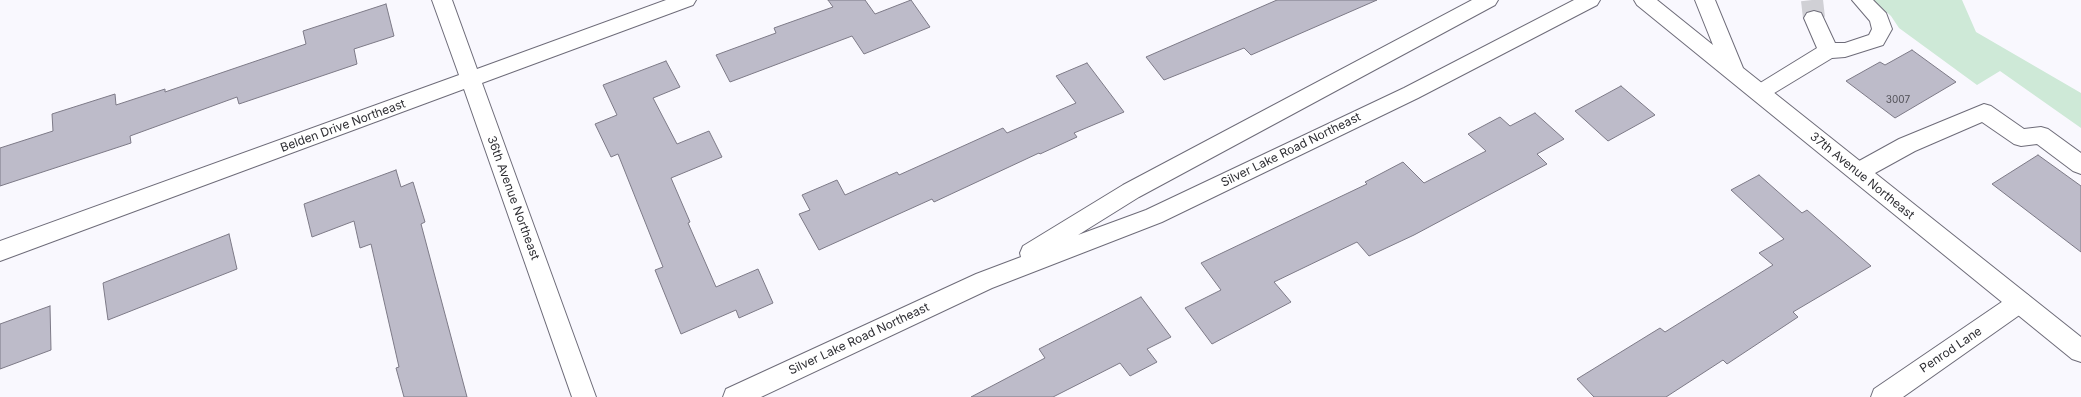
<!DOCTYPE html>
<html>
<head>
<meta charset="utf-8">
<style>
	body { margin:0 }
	canvas { display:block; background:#f9f8fe }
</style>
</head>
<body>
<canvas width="2081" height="397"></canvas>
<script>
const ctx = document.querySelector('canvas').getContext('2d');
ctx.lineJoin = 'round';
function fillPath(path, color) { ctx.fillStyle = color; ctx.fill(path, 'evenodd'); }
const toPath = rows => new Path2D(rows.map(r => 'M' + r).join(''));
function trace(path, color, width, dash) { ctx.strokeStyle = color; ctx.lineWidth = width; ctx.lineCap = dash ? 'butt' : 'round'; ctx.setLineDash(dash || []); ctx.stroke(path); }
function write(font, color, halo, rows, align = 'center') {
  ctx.font = font + ' Inter,sans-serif'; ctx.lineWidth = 4; ctx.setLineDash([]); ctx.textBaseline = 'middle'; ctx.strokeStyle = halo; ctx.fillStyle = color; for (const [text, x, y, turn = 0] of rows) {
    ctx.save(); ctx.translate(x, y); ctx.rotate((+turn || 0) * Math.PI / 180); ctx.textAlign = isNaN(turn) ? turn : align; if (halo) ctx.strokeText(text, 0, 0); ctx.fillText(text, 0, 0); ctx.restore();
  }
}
fillPath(toPath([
	[1873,0,1962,0,1976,32,2081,93,2081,128,2000,71,1977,85,1899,28,1891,16]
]), '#cee9d7');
const building = toPath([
	[828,0,865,0,875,14,911,0,930,27,864,54,852,36,730,82,716,55,776,33,774,28,833,7,828,0],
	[1277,0,1377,0,1251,55,1244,48,1164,80,1146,57,1277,0],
	[386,4,394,36,354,49,357,64,239,104,237,97,130,136,131,143,0,186,0,148,53,131,52,114,115,94,116,105,165,89,165,92,306,44,303,31,386,4],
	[1912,50,1956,82,1895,118,1846,81,1880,62,1885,65,1912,50],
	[666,61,680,87,653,98,677,144,709,131,722,157,671,178,690,222,688,223,716,287,758,269,773,303,739,318,736,310,681,334,655,270,663,267,618,154,611,157,595,124,617,115,603,85,666,61],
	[1087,63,1124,112,1074,133,1077,137,1040,154,1039,153,934,202,932,199,819,250,799,214,810,210,802,195,837,180,845,195,897,172,899,175,1003,128,1007,133,1076,103,1056,76,1087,63],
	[1621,86,1655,115,1608,141,1575,111,1621,86],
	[1535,113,1564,139,1537,154,1547,164,1414,235,1369,256,1357,242,1274,282,1291,302,1212,344,1185,308,1221,290,1201,263,1367,184,1365,182,1403,162,1424,183,1486,151,1468,134,1500,117,1510,126,1535,113],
	[2038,155,2081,186,2081,252,1992,184,2038,155],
	[396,170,401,187,413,182,425,222,421,224,467,397,404,397,396,368,399,367,371,244,360,248,354,221,312,237,304,204,396,170],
	[1759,175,1802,213,1807,210,1871,266,1793,312,1798,317,1727,364,1723,360,1666,397,1594,397,1577,379,1660,328,1665,332,1773,265,1759,253,1784,239,1731,190,1759,175],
	[229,234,237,269,108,320,103,283,229,234],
	[1141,297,1171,337,1147,349,1157,362,1130,376,1120,363,1053,397,971,397,1045,358,1039,349,1141,297],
	[50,306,51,350,0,369,0,324,50,306]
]);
fillPath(building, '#bdbbc9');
trace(building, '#7d7a87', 1);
trace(toPath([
	[1812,0,1814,18]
]), '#d0d0d5', 22, [22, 11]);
const minor = toPath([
	[432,0,452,0,477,69,666,0,696,0,693,5,482,83,596,397,572,397,464,89,0,261,0,241,459,75,432,0],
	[1852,0,1873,0,1886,13,1892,29,1883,45,1845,57,1832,58,1766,98,1759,101,1752,98,1749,93,1752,88,1817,48,1804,18,1807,13,1814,11,1821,13,1835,43,1845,43,1869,35,1872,29,1870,21,1852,0],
	[1984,104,1991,106,2024,129,2041,127,2048,129,2081,153,2081,174,2073,171,2037,144,2021,146,2014,144,1982,122,1915,151,1866,178,1858,181,1850,178,1847,172,1850,166,1899,139,1984,104],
	[2020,292,2028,295,2032,302,2028,309,1903,397,1871,397,1874,389,2012,295,2020,292]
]);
const major = toPath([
	[1472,0,1498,0,1495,5,1139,197,1078,235,1146,210,1404,88,1574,0,1600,0,1597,5,1418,98,1162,222,992,288,761,397,723,397,726,389,976,274,1021,257,1020,253,1023,246,1123,185,1472,0],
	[1634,0,1657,0,1713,45,1695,0,1715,0,1743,68,2081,337,2081,362,2072,359,1637,5,1634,0]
]);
trace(minor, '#6e6c79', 2);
trace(major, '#6e6c79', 2);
fillPath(minor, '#fff');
fillPath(major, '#fff');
write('10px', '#525158', null, [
	["3007",1898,100]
]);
write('12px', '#2e2e33', '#fff', [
	["Belden Drive Northeast",343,126,-20],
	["Silver Lake Road Northeast",1291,150,-26],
	["37th Avenue Northeast",1862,176,39],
	["36th Avenue Northeast",513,198,70],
	["Silver Lake Road Northeast",859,339,-25],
	["Penrod Lane",1951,350,-34]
]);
</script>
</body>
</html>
